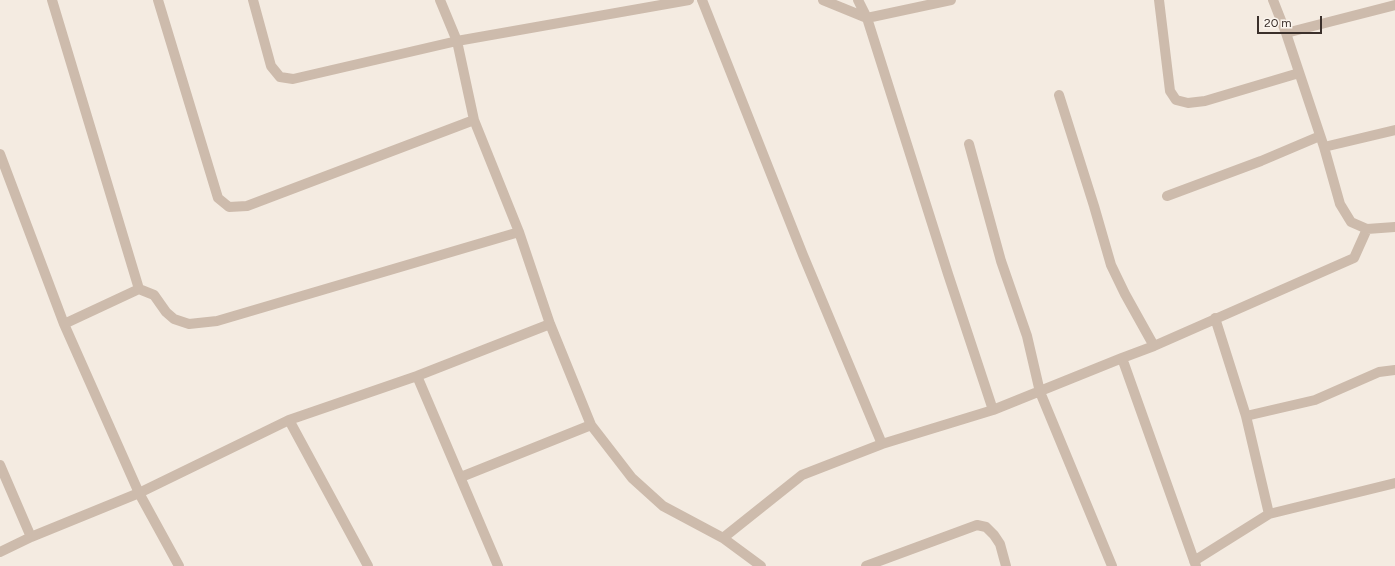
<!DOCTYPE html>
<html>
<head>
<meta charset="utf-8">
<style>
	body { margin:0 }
	#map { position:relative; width:1395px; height:566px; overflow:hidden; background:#f4ebe1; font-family:Figtree,sans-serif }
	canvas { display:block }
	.scale { position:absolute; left:1257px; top:16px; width:65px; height:18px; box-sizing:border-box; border:2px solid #3b302b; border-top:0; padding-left:5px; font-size:12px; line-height:14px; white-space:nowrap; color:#3b302b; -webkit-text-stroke:3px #fbf5ee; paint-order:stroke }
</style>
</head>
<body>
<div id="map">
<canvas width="1395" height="566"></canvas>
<div class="scale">20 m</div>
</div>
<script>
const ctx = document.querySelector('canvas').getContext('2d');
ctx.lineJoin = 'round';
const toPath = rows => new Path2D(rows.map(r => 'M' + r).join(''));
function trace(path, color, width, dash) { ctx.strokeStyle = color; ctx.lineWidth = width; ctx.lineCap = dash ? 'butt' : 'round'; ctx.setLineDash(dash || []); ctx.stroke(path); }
trace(toPath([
	[52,0,139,289],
	[158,0,218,198,229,207,247,206,474,120],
	[253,0,271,66,280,77,293,79,457,41,689,0],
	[440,0,457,41,474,120,519,232,550,324,591,425,632,478,663,506,723,538,761,566],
	[702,0,803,255,882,444],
	[823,0,867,18,951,0],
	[858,0,867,18,948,274,993,410],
	[1159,0,1170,91,1176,100,1188,103,1205,101,1299,73],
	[1273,0,1286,33],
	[1395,5,1286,33,1324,147,1340,204,1351,222,1367,229,1395,227],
	[1059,95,1094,206,1111,265,1125,294,1154,346],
	[969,144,1001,261,1027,336,1040,392,1112,566],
	[1324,147,1395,130],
	[0,154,64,324,139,493,179,566],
	[1167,196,1261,161,1320,136],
	[1215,318,1246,416,1269,514],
	[64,324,139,289,154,295,166,312,174,319,189,324,217,321,519,232],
	[1122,358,1154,346,1354,258,1367,229],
	[417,376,498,566],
	[1246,416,1315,400,1379,372,1395,370],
	[289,420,368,566],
	[0,465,31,537],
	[461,477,591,425],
	[723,538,802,475,882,444,993,410,1122,358,1196,566],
	[0,552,31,537,139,493,289,420,417,376,550,324],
	[1194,561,1269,514,1395,483],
	[866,566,977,525,986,527,994,535,1000,544,1006,566]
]), '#cdbbac', 10);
</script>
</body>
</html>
